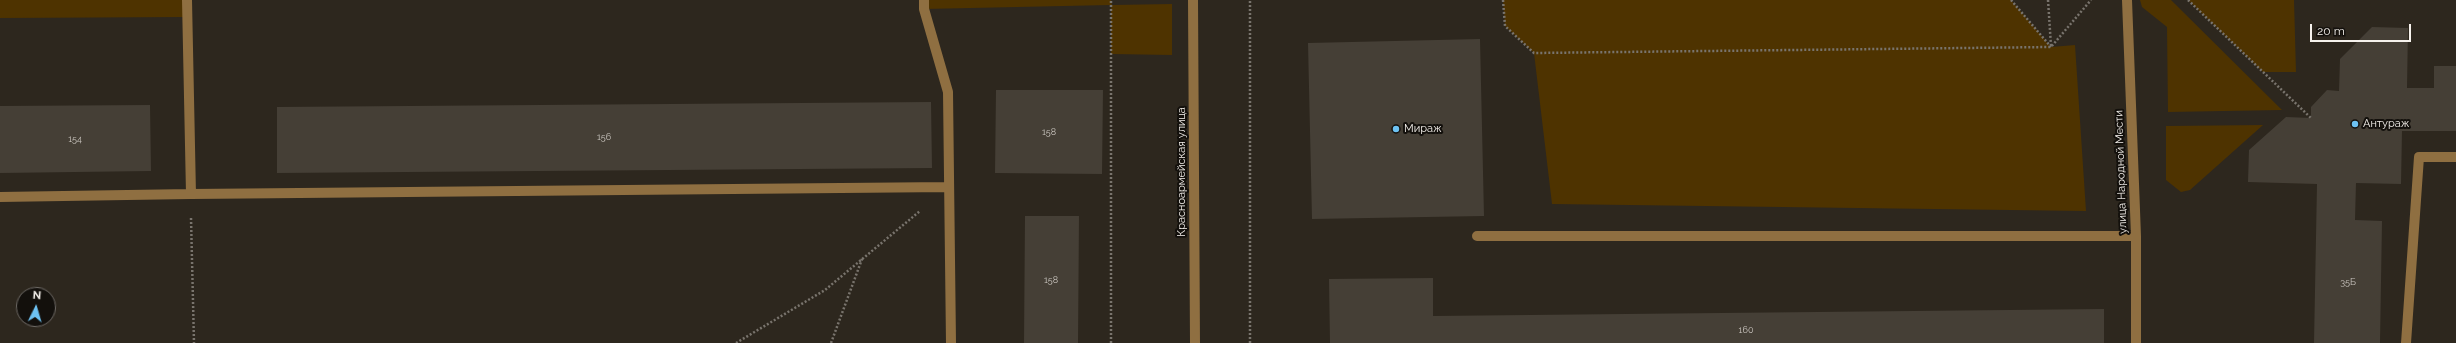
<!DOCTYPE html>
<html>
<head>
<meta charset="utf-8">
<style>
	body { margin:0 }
	#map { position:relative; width:2456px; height:343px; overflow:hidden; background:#2d271e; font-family:Raleway,sans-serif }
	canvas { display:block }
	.north { position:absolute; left:16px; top:287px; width:40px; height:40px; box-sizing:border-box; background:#13100c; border:1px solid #6e6a66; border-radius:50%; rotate:5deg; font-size:11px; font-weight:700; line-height:16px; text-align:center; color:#f6f2ed }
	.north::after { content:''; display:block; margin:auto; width:14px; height:18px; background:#6dc2f3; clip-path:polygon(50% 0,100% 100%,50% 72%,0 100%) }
	.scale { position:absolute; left:2310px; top:24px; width:101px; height:18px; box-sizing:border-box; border:2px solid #f6f2ed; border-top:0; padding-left:5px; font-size:12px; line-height:14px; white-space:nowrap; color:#f6f2ed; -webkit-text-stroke:3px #13100c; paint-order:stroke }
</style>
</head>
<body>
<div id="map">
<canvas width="2456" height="343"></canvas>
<div class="north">N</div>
<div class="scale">20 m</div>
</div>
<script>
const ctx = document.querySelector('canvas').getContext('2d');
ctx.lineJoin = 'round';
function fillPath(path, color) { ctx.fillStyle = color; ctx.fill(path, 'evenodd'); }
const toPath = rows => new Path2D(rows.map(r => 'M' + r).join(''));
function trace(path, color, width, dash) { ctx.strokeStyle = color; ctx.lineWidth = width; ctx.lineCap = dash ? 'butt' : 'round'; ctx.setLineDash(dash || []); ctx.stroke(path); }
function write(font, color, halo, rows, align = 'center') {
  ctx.font = font + ' Raleway,sans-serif'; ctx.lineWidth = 4; ctx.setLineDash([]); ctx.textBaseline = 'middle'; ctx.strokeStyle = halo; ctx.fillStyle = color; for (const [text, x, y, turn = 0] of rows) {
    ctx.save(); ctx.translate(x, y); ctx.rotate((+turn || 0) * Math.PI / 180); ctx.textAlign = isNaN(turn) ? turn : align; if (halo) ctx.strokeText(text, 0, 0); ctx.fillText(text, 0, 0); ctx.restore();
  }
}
fillPath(toPath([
	[0,0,187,0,188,17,0,18],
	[924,0,1111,0,1112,5,1172,4,1172,55,1111,54,1111,5,924,9],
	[1503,0,2011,0,2051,47,2075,45,2086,211,1552,204,1534,53,1505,26],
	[2140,0,2171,0,2282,110,2168,112,2167,27,2142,7],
	[2188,0,2294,0,2296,72,2263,72],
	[2263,125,2190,190,2181,192,2166,180,2166,126]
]), '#4e3300');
fillPath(toPath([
	[2372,27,2408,28,2407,88,2434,88,2434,66,2456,66,2456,131,2402,131,2401,184,2356,183,2355,220,2382,221,2380,343,2314,343,2317,184,2248,182,2249,150,2286,117,2311,118,2311,107,2327,90,2339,91,2340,59],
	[1480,39,1484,216,1312,219,1308,43],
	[996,90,1103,90,1102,174,995,173],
	[931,102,932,168,277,173,277,107],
	[150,105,151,171,0,173,0,106],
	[1025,216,1079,216,1078,343,1024,343],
	[1433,278,1433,316,2104,309,2104,343,1330,343,1329,279]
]), '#453f36');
trace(toPath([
	[1503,0,1505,26,1534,53,2051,47,2091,0],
	[2011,0,2051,47],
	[2048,0,2051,46],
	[2188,0,2311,118],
	[191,218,194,343],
	[736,343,825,290,920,211],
	[831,343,862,259],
	[1111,343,1111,0],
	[1250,343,1250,0]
]), '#79746d', 2.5, [2, 2]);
trace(toPath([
	[924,0,924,9,948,92,951,343],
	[1193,0,1195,343],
	[2127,0,2136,236,2136,343],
	[191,194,949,187],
	[0,197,191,194,187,0],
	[1477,236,2136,236],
	[2406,343,2419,157,2456,157]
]), '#8f6f41', 10);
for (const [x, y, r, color] of [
	[2355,124,4,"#6dc2f3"],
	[1396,129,4,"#6dc2f3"]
]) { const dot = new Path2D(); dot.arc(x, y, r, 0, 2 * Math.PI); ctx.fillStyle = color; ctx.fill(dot); trace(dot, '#13100c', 1.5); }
write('9px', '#cac5bf', null, [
	["158",1049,132],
	["156",604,137],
	["154",75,139],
	["158",1051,280],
	["35Б",2348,282],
	["160",1746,330]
]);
write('11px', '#f6f2ed', '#13100c', [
	["Антураж",2363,124],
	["Мираж",1404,129]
], 'left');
write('11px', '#f6f2ed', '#13100c', [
	["Красноармейская улица",1182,172,-90],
	["улица Народной Мести",2121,172,-92]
]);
</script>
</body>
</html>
